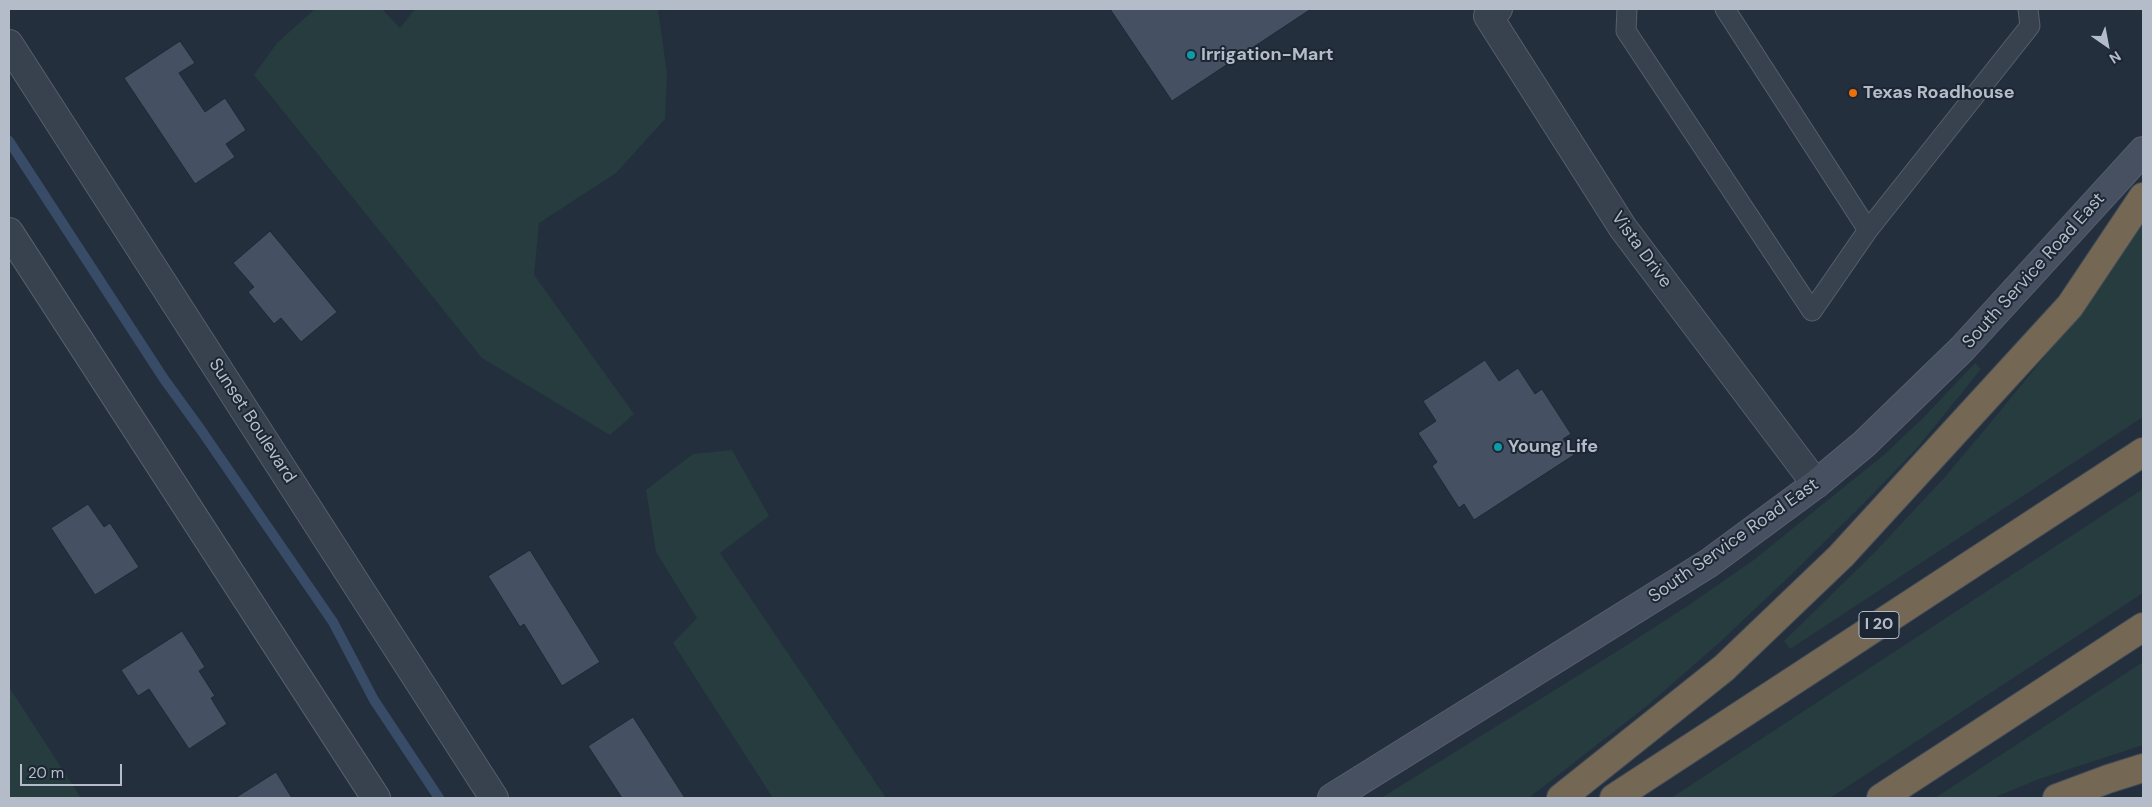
<!DOCTYPE html>
<html>
<head>
<meta charset="utf-8">
<style>
	body { margin:0 }
	#map { position:relative; width:2152px; height:807px; overflow:hidden; background:#242f3e; font-family:"DM Sans",sans-serif }
	canvas { display:block }
	.frame { position:absolute; inset:0; border:10px solid #b4bcc9; pointer-events:none }
	.north { position:absolute; left:2082px; top:20px; width:50px; height:50px; -webkit-text-stroke:4px #1d2633; paint-order:stroke; rotate:147deg; font-size:14px; font-weight:700; line-height:20px; text-align:center; color:#b4bcc9 }
	.north::after { content:''; display:block; margin:auto; width:18px; height:22px; background:#b4bcc9; clip-path:polygon(50% 0,100% 100%,50% 72%,0 100%) }
	.scale { position:absolute; left:20px; top:764px; width:102px; height:22px; box-sizing:border-box; border:2px solid #b4bcc9; border-top:0; padding-left:6px; font-size:15px; line-height:18px; white-space:nowrap; color:#b4bcc9; -webkit-text-stroke:4px #1d2633; paint-order:stroke }
</style>
</head>
<body>
<div id="map">
<canvas width="2152" height="807"></canvas>
<div class="frame"></div>
<div class="north">N</div>
<div class="scale">20 m</div>
</div>
<script>
const ctx = document.querySelector('canvas').getContext('2d');
ctx.lineJoin = 'round';
function fillPath(path, color) { ctx.fillStyle = color; ctx.fill(path, 'evenodd'); }
const toPath = rows => new Path2D(rows.map(r => 'M' + r).join(''));
function trace(path, color, width, dash) { ctx.strokeStyle = color; ctx.lineWidth = width; ctx.lineCap = dash ? 'butt' : 'round'; ctx.setLineDash(dash || []); ctx.stroke(path); }
function write(font, color, halo, rows, align = 'center') {
  ctx.font = font + ' "DM Sans",sans-serif'; ctx.lineWidth = 4; ctx.setLineDash([]); ctx.textBaseline = 'middle'; ctx.strokeStyle = halo; ctx.fillStyle = color; for (const [text, x, y, turn = 0] of rows) {
    ctx.save(); ctx.translate(x, y); ctx.rotate((+turn || 0) * Math.PI / 180); ctx.textAlign = isNaN(turn) ? turn : align; if (halo) ctx.strokeText(text, 0, 0); ctx.fillText(text, 0, 0); ctx.restore();
  }
}
fillPath(toPath([
	[315,9,382,9,400,28,415,9,658,9,667,73,665,119,616,173,539,223,534,275,634,414,610,435,482,358,254,75,277,43],
	[2143,223,2143,417,1790,649,1784,641,1874,553,1945,477,1996,416,2068,328],
	[1975,363,1981,369,1918,447,1865,502,1795,571,1720,642,1648,705,1530,797,1381,798,1616,652,1689,605,1755,559,1885,454,1924,417],
	[732,450,769,516,720,553,886,798,773,798,673,643,697,618,656,552,646,490,693,454],
	[2143,489,2143,593,1830,798,1671,798],
	[2143,662,2143,745,2039,779,1993,798,1935,798],
	[9,687,81,798,9,798]
]), '#263c3f');
trace(toPath([
	[9,141,164,379,201,430,333,622,374,700,439,798]
]), '#394c67', 10);
const building = toPath([
	[1110,9,1311,9,1172,101,1110,9],
	[180,41,195,63,179,73,205,112,225,98,246,130,226,144,235,157,195,184,124,78,180,41],
	[270,231,337,312,301,342,281,318,274,324,248,292,254,287,233,263,270,231],
	[1485,360,1499,381,1518,368,1535,394,1542,389,1571,434,1563,439,1574,455,1474,520,1464,504,1459,508,1432,466,1437,462,1418,433,1436,421,1423,401,1485,360],
	[88,504,104,527,110,523,139,567,95,595,51,528,88,504],
	[530,550,600,662,562,686,524,624,520,627,488,576,530,550],
	[182,631,205,667,199,671,215,696,211,698,227,724,189,749,149,689,138,696,121,670,182,631],
	[633,717,685,798,622,798,588,746,633,717],
	[276,772,292,798,235,798,276,772]
]);
fillPath(building, '#455162');
trace(building, '#1f2835', 1);
const lane = toPath([
	[1627,9,1626,31,1812,311,1868,230,2030,26,2028,9],
	[1725,9,1868,230]
]);
const street = toPath([
	[1498,9,1488,16,1623,228,1816,484],
	[9,44,494,798],
	[9,232,376,798]
]);
const secondary = toPath([
	[1332,798,1709,563,1816,484,1864,444,1962,349,2143,151]
]);
const highway = toPath([
	[1561,798,1724,668,1841,556,2070,306,2143,197],
	[1614,798,2143,452],
	[1881,798,2143,627],
	[2057,798,2108,779,2143,768]
]);
trace(lane, '#565f6c', 21);
trace(street, '#565f6c', 30);
trace(secondary, '#565f6c', 30);
trace(highway, '#434c59', 30);
trace(lane, '#38414e', 19);
trace(street, '#38414e', 28);
trace(secondary, '#465061', 28);
trace(highway, '#746855', 28);
for (const [x, y, r, color] of [
	[1191,55,5,"#0f9aa8"],
	[1853,93,5,"#e8710a"],
	[1498,447,5,"#0f9aa8"]
]) { const dot = new Path2D(); dot.arc(x, y, r, 0, 2 * Math.PI); ctx.fillStyle = color; ctx.fill(dot); trace(dot, '#1d2633', 2); }
for (const [x, y, w] of [
	[1879,625,40]
]) { const box = new Path2D(); box.roundRect(x - w / 2, y - 13.5, w, 27, 4); ctx.fillStyle = '#1d2633'; ctx.fill(box); trace(box, '#b4bcc9', 1); }
write('bold 16px', '#b4bcc9', null, [
	["I 20",1879,625]
]);
write('bold 18px', '#b4bcc9', '#1d2633', [
	["Irrigation-Mart",1201,55],
	["Texas Roadhouse",1863,93],
	["Young Life",1508,447]
], 'left');
write('18px', '#b4bcc9', '#1d2633', [
	["Vista Drive",1641,250,54],
	["South Service Road East",2034,271,-48],
	["Sunset Boulevard",252,421,57],
	["South Service Road East",1734,541,-35]
]);
</script>
</body>
</html>
